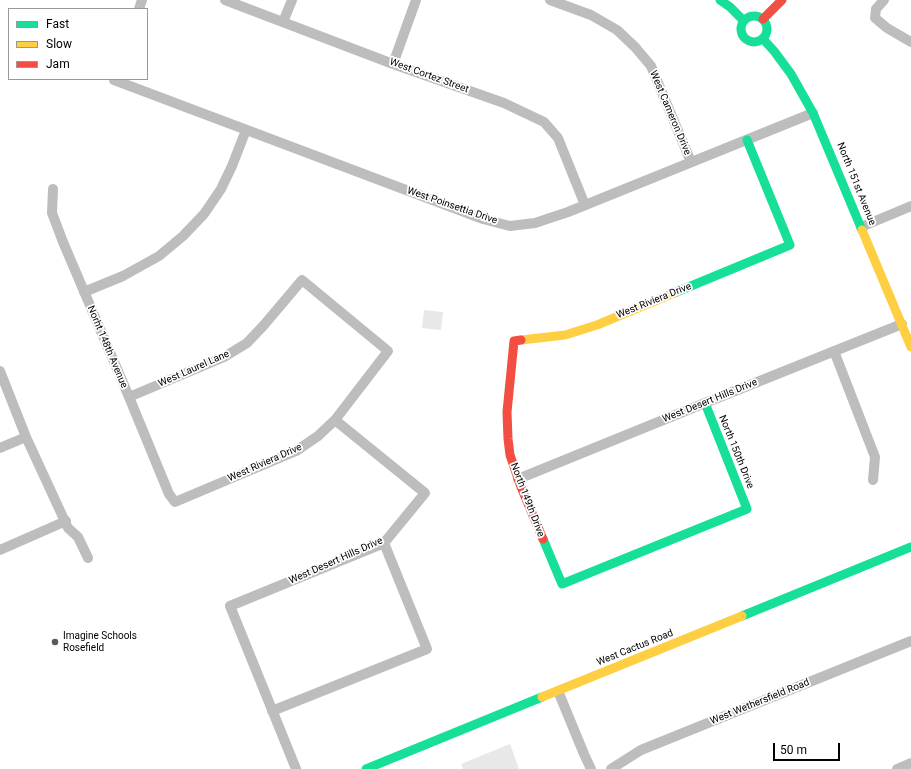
<!DOCTYPE html>
<html>
<head>
<meta charset="utf-8">
<style>
	body { margin:0 }
	#map { position:relative; width:911px; height:769px; overflow:hidden; background:#fff; font-family:Roboto,sans-serif }
	canvas { display:block }
	.legend { position:absolute; left:8px; top:8px; width:140px; height:72px; box-sizing:border-box; background:#fff; border:1px solid #999; margin:0; padding:5px 7px; list-style:none; font-size:12px; color:#000 }
	.legend li { display:flex; align-items:center; gap:8px; height:20px }
	.legend b { width:20px; border:1px solid #999 }
	.scale { position:absolute; left:773px; top:743px; width:67px; height:18px; box-sizing:border-box; border:2px solid #000; border-top:0; padding-left:5px; font-size:12px; line-height:14px; white-space:nowrap; color:#000; -webkit-text-stroke:3px #fff; paint-order:stroke }
</style>
</head>
<body>
<div id="map">
<canvas width="911" height="769"></canvas>
<ul class="legend">
<li><b style="height:5px;background:#16e098"></b>Fast</li>
<li><b style="height:5px;background:#ffcf43"></b>Slow</li>
<li><b style="height:5px;background:#f24e42"></b>Jam</li>
</ul>
<div class="scale">50 m</div>
</div>
<script>
const ctx = document.querySelector('canvas').getContext('2d');
ctx.lineJoin = 'round';
function fillPath(path, color) { ctx.fillStyle = color; ctx.fill(path, 'evenodd'); }
const toPath = rows => new Path2D(rows.map(r => 'M' + r).join(''));
function trace(path, color, width, dash) { ctx.strokeStyle = color; ctx.lineWidth = width; ctx.lineCap = dash ? 'butt' : 'round'; ctx.setLineDash(dash || []); ctx.stroke(path); }
function write(font, color, halo, rows, align = 'center') {
  ctx.font = font + ' Roboto,sans-serif'; ctx.lineWidth = 3.5; ctx.setLineDash([]); ctx.textBaseline = 'middle'; ctx.strokeStyle = halo; ctx.fillStyle = color; for (const [text, x, y, turn = 0] of rows) {
    ctx.save(); ctx.translate(x, y); ctx.rotate((+turn || 0) * Math.PI / 180); ctx.textAlign = isNaN(turn) ? turn : align; if (halo) ctx.strokeText(text, 0, 0); ctx.fillText(text, 0, 0); ctx.restore();
  }
}
fillPath(toPath([
	[424,310,443,312,441,330,422,328],
	[510,744,519,769,463,769,461,764]
]), '#e8e8e8');
trace(toPath([
	[225,0,393,64,504,103,544,122,558,138,585,205],
	[550,0,591,15,617,30,635,47,651,66,691,162],
	[884,0,876,9,875,18,887,28,911,42],
	[139,9,142,0],
	[283,22,292,0],
	[393,64,416,0],
	[114,79,114,80,483,219,510,226,535,223,568,212,813,113],
	[53,189,52,213,63,242,129,397,169,494,175,502,296,451,318,436,335,420,388,351,302,280,264,325,247,343,224,357,129,397],
	[861,227,911,206],
	[84,292,123,276,159,256,183,236,204,214,221,189,232,166,246,130],
	[834,351,875,457,873,480],
	[0,371,26,437,68,528,78,537,88,558],
	[0,448,26,437],
	[518,479,705,403,902,324],
	[0,550,66,521],
	[558,691,584,754,591,769],
	[272,711,427,649,384,543],
	[296,769,230,606,384,543,425,493,335,420],
	[611,769,641,750,911,641],
	[897,769,911,763]
]), '#bdbdbd', 10);
trace(toPath([
	[720,0,730,7,744,21],
	'741 29a13 13 0 1 1 26 0a13 13 0 1 1-26 0Z',
	[763,39,774,51,791,74,813,113,862,230],
	[674,293,790,245,747,140],
	[543,539,562,584,747,509,705,403],
	[742,616,911,547],
	[366,769,542,697]
]), '#16e098', 9);
trace(toPath([
	[862,230,911,347],
	[521,340,565,335,597,325,674,293],
	[542,697,742,616]
]), '#ffcf43', 9);
trace(toPath([
	[763,19,782,0],
	[521,340,514,341,507,412,508,439,510,455,521,487,543,539]
]), '#f24e42', 9);
for (const [x, y, r, color] of [
	[55,642,4,"#595959"]
]) { const dot = new Path2D(); dot.arc(x, y, r, 0, 2 * Math.PI); ctx.fillStyle = color; ctx.fill(dot); trace(dot, '#fff', 1.5); }
write('10px', '#000', '#fff', [
	["West Cortez Street",429,76,20],
	["West Cameron Drive",670,113,67],
	["North 151st Avenue",856,184,68],
	["West Poinsettia Drive",452,206,19],
	["West Riviera Drive",654,301,-22],
	["Norht 148th Avenue",107,347,67],
	["West Laurel Lane",194,369,-24],
	["West Desert Hills Drive",710,401,-22],
	["North 150th Drive",736,452,68],
	["West Riviera Drive",265,463,-24],
	["North 149th Drive",527,500,69],
	["West Desert Hills Drive",336,561,-24],
	["West Cactus Road",635,648,-22],
	["West Wethersfield Road",760,702,-22]
]);
write('10px', '#000', '#fff', [
	["Imagine Schools",63,636],
	["Rosefield",63,648]
], 'left');
</script>
</body>
</html>
